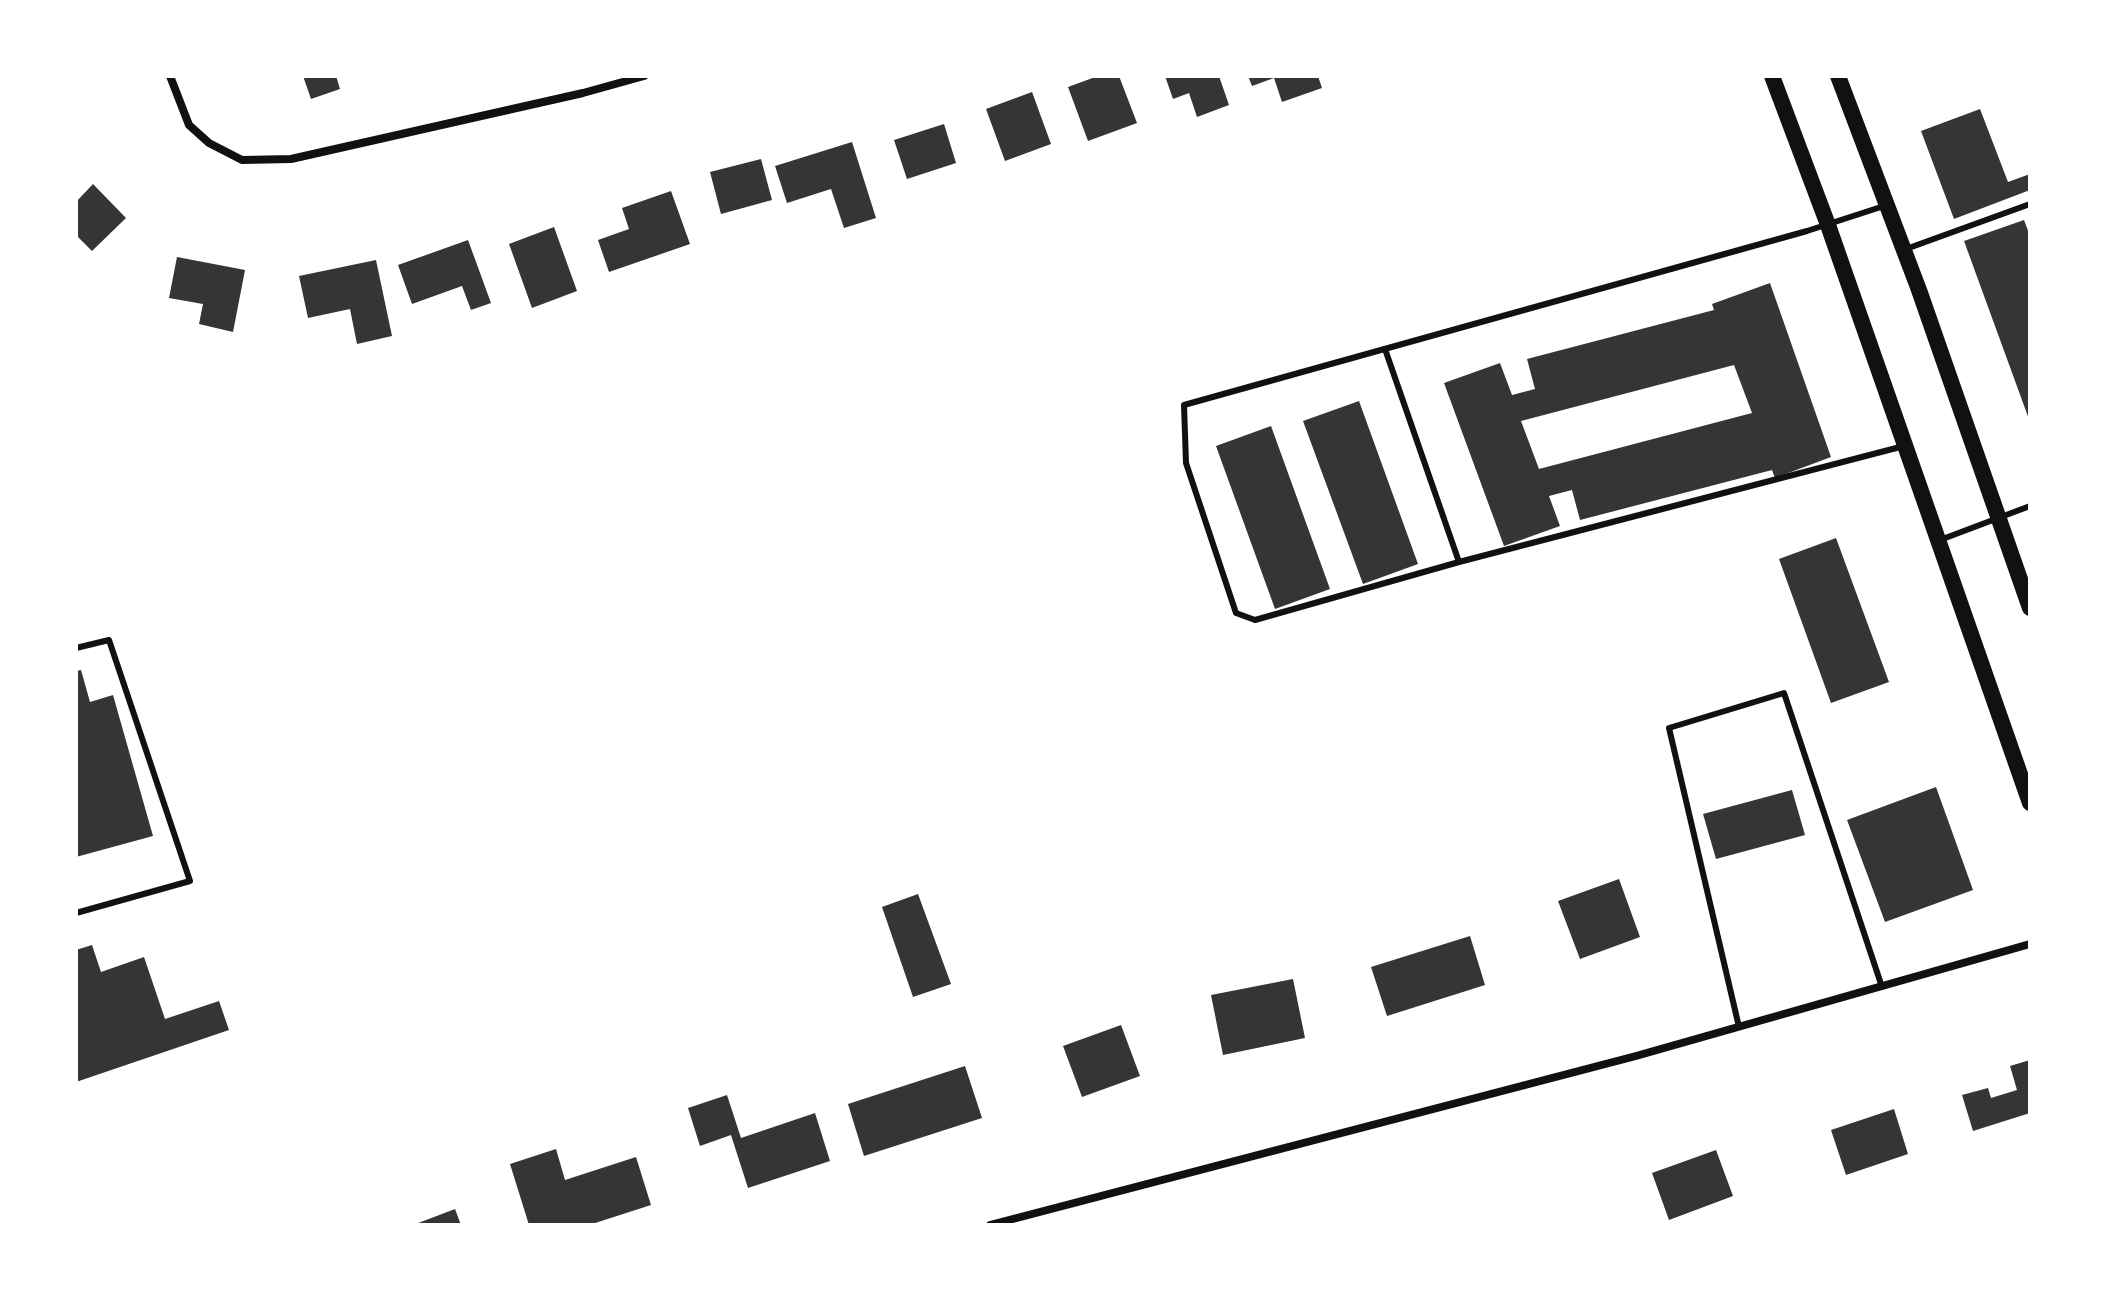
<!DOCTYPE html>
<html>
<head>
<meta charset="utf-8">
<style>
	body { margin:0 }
	#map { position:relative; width:2106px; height:1301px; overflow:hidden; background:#fff; font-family:Barlow,sans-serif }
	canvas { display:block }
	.frame { position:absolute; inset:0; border:78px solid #fff; pointer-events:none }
</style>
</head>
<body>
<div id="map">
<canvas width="2106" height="1301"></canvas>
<div class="frame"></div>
</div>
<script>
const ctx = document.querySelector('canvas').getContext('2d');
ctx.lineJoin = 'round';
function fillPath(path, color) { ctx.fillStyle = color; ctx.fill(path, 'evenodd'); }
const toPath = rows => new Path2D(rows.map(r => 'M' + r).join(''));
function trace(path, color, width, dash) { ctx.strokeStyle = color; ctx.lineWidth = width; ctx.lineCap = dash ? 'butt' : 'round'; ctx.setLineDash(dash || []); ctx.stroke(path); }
fillPath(toPath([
	[303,76,336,76,340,89,311,99],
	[1098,76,1119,76,1137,123,1088,141,1068,87],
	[1165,76,1219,76,1229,105,1197,117,1189,93,1173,99],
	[1248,76,1318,76,1322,88,1282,102,1274,78,1252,86],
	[1032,92,1051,144,1005,161,986,109],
	[1980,109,2008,182,2030,174,2030,190,1954,219,1921,131],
	[944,124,956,163,907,179,894,140],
	[852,142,876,218,844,228,831,189,787,203,775,166],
	[761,159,772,200,721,214,710,172],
	[93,184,126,218,92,251,76,235,76,202],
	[671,191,690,244,609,272,598,240,629,229,622,208],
	[2024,220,2030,236,2030,422,1964,241],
	[554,227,577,291,532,308,509,244],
	[468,240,491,303,471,310,462,286,412,304,398,265],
	[177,257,245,270,233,332,199,324,203,304,169,298],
	[376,260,392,336,357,344,350,309,308,318,299,276],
	[1770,283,1831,457,1775,478,1772,470,1580,520,1572,490,1549,496,1560,526,1504,546,1444,383,1500,363,1512,395,1535,389,1527,359,1714,310,1712,304],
	[1734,365,1752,413,1539,469,1521,421],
	[1359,401,1418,564,1363,584,1303,421],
	[1271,426,1330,589,1275,609,1216,446],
	[1836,538,1889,682,1831,703,1779,559],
	[81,670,90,702,113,695,153,836,76,857,76,671],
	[1936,787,1973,890,1885,922,1847,820],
	[1792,790,1805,835,1716,859,1703,814],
	[1619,879,1640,937,1580,959,1558,901],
	[918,894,951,984,913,997,882,907],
	[1470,936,1485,985,1387,1016,1371,967],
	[92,945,101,972,144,957,165,1019,219,1001,229,1030,76,1082,76,950],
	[1293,979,1305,1038,1223,1055,1211,995],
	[1121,1025,1140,1076,1082,1097,1063,1046],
	[2030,1060,2030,1113,1973,1131,1962,1095,1988,1088,1991,1098,2017,1090,2010,1066],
	[965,1066,982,1118,864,1156,848,1104],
	[727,1095,741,1138,815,1113,830,1161,748,1188,731,1135,700,1146,688,1108],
	[1894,1109,1908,1154,1846,1175,1831,1130],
	[556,1149,565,1180,636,1157,651,1205,589,1225,529,1225,510,1164],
	[1716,1150,1733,1196,1669,1220,1652,1173],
	[455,1209,461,1225,413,1225]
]), '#353535');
trace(toPath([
	[1884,206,1807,231,1184,405,1186,463,1236,613,1255,620,1459,562,1904,446],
	[1906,249,2030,204],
	[1385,349,1459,562],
	[1940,540,2030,506],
	[76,648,109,640,190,881,76,913],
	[1739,1027,1669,728,1784,693,1882,987]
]), '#111', 6);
trace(toPath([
	[170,76,189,125,209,143,242,160,291,159,583,93,644,76],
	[990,1225,1636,1056,2030,944]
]), '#111', 8);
trace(toPath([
	[1772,76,1828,225,2030,803],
	[1838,76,1919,290,2030,608]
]), '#111', 16);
</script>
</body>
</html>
